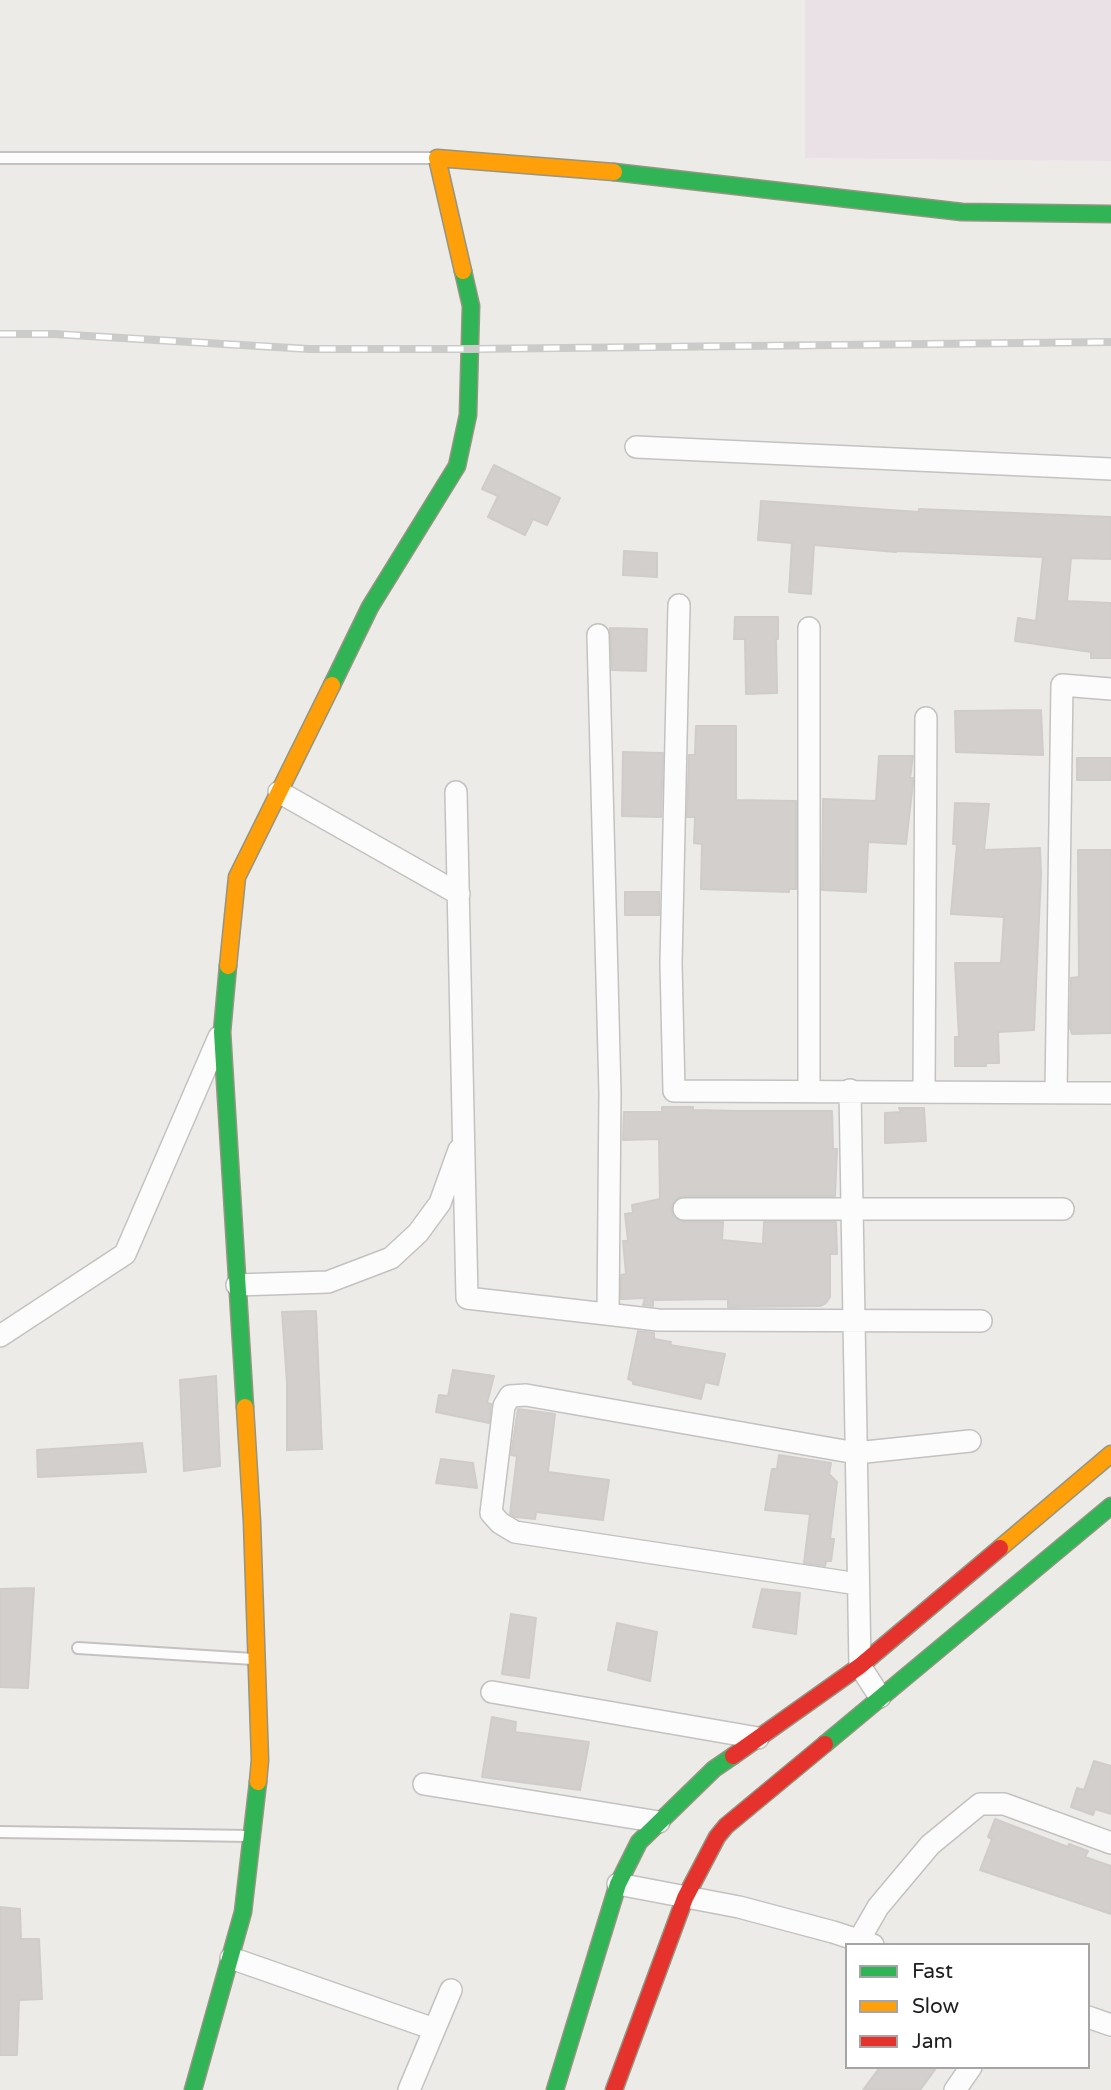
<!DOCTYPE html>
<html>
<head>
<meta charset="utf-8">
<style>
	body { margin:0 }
	#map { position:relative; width:1111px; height:2090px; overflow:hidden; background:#edebe8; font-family:"Varela Round",sans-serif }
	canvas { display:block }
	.legend { position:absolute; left:845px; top:1943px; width:245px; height:126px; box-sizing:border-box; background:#fff; border:2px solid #a5a5a5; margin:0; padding:9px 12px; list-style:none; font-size:21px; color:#1f1f1f }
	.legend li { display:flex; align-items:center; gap:14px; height:35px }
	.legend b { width:35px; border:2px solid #a5a5a5 }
</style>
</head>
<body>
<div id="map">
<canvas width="1111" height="2090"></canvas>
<ul class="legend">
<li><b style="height:9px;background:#30b455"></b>Fast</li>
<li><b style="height:9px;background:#ff9f0a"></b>Slow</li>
<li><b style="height:9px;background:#e5322d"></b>Jam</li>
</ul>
</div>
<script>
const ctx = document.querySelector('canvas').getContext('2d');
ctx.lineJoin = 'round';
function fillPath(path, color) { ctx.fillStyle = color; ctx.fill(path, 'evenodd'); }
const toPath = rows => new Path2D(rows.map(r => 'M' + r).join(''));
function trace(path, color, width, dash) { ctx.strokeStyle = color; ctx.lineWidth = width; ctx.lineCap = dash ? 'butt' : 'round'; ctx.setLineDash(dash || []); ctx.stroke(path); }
fillPath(toPath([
	[805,0,1111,0,1111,161,805,158]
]), '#eae1e7');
const building = toPath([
	[494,465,560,498,547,525,533,519,525,535,488,517,498,496,482,489,494,465],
	[761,501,919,512,919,509,1111,517,1111,559,1071,558,1067,601,1111,603,1111,658,1091,658,1091,652,1015,641,1018,618,1036,621,1043,557,896,551,896,552,814,545,811,594,789,592,792,543,758,540,761,501],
	[624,551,657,553,657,577,623,575,624,551],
	[735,617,778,617,778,639,776,639,777,693,746,694,745,639,734,639,735,617],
	[610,628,647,629,646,671,612,670,610,628],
	[1041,710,1043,755,956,752,955,711,1041,710],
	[696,726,736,726,736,800,796,801,796,889,789,889,789,892,701,889,702,844,694,843,695,817,687,817,689,755,695,755,696,726],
	[623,752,663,753,661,817,622,816,623,752],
	[879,756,913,756,910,778,913,778,913,783,906,844,868,842,866,892,822,890,823,799,876,801,879,756],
	[1077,758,1111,758,1111,780,1077,780,1077,758],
	[955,803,989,804,984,850,1040,848,1041,875,1034,1030,998,1032,999,1063,986,1063,986,1066,955,1066,955,1037,959,1037,955,963,1001,963,1004,917,951,914,957,844,953,844,955,803],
	[1078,850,1111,850,1111,1033,1072,1034,1070,1028,1071,978,1079,977,1078,850],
	[625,892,659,892,659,915,625,915,625,892],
	[662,1107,693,1107,693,1110,739,1111,832,1111,833,1149,837,1149,835,1196,684,1196,677,1198,671,1208,673,1216,683,1222,723,1222,722,1240,763,1244,764,1222,836,1222,837,1254,830,1254,830,1297,826,1303,820,1306,728,1307,728,1299,653,1300,653,1306,643,1305,645,1298,621,1299,621,1275,626,1274,623,1241,628,1241,625,1214,633,1213,632,1205,660,1199,659,1139,623,1140,624,1112,662,1112,662,1107],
	[899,1108,924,1108,926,1141,885,1143,885,1113,901,1112,899,1108],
	[316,1311,322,1449,287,1450,287,1383,282,1312,316,1311],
	[638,1331,654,1333,654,1339,671,1342,670,1345,725,1354,718,1385,705,1382,701,1399,633,1384,633,1381,628,1379,638,1331],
	[453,1370,494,1376,487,1403,491,1404,489,1423,436,1412,439,1395,448,1396,453,1370],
	[216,1376,220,1466,184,1471,180,1380,216,1376],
	[518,1409,555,1414,548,1472,609,1480,603,1520,536,1512,535,1519,515,1517,510,1514,517,1456,511,1455,518,1409],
	[142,1443,146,1472,38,1477,37,1450,142,1443],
	[779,1455,831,1463,829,1474,837,1482,830,1539,834,1539,831,1561,826,1561,825,1566,804,1563,810,1514,765,1510,772,1469,777,1469,779,1455],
	[441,1459,473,1463,477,1488,436,1483,441,1459],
	[34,1588,28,1688,0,1687,0,1589,34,1588],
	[762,1589,800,1593,796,1634,753,1627,762,1589],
	[511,1614,536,1618,529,1678,502,1674,511,1614],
	[617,1623,657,1632,650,1681,608,1670,617,1623],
	[492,1717,516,1722,515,1732,589,1742,580,1790,482,1777,492,1717],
	[1094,1761,1111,1766,1111,1814,1095,1809,1093,1815,1071,1807,1077,1788,1084,1790,1094,1761],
	[995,1819,1068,1847,1069,1844,1088,1851,1085,1857,1111,1866,1111,1914,980,1870,992,1839,988,1837,995,1819],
	[0,1907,20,1909,21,1939,39,1939,42,1999,19,2000,17,2055,0,2055,0,1907],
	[880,2067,937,2067,920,2090,863,2090,880,2067]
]);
fillPath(building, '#d2cfcc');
trace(building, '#d0ccc9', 2);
const lane = toPath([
	[0,158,435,158],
	[78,1648,253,1659],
	[0,1832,249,1836]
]);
const street = toPath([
	[636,447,1111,469],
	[679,605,671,963,674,1091,1111,1093],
	[598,635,610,1093,608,1314],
	[279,792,459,894],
	[456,792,467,1298,658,1320,981,1321],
	[809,1090,809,628],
	[850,1090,860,1666,880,1697],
	[924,1091,926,718],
	[1056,1092,1062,685,1111,689],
	[684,1209,1063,1209],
	[237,1285,328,1282,391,1258,418,1233,440,1203,459,1150],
	[0,1336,125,1254,219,1037],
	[858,1584,515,1532,500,1523,491,1513,504,1406,510,1396,526,1395,856,1453,970,1441],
	[492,1692,758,1738],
	[424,1784,659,1822],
	[618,1884,739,1907,833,1932,873,1945],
	[859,1940,878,1907,930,1845,980,1804,1004,1804,1111,1843],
	[231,1958,434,2029],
	[1088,2017,1111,2025],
	[409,2090,451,1990],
	[955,2090,971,2067]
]);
const fast = toPath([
	[614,172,962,212,1111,214],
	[332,685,370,607,457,466,468,415,471,306,463,271],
	[228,966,222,1032,245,1407],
	[825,1744,1111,1506],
	[193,2090,243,1912,258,1782],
	[555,2090,618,1884,639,1842,714,1769,733,1756]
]);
const slow = toPath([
	[463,271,437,158,614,172],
	[228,966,237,877,332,685],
	[245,1407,252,1522,260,1760,258,1782],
	[1000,1548,1111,1454]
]);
const jam = toPath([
	[733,1756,860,1666,1000,1548],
	[614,2090,685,1898,717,1837,726,1826,825,1744]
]);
trace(lane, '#c3c2c0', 14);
trace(street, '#c3c2c0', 24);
trace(fast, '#959581', 19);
trace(slow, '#959581', 19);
trace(jam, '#959581', 19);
trace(lane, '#fcfcfc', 10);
trace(street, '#fcfcfc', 21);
trace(fast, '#30b455', 16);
trace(slow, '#ff9f0a', 16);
trace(jam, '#e5322d', 16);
const rail = toPath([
	[0,334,54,334,309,349,470,349,1111,342]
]);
trace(rail, '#cbcbca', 8);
trace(rail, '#fff', 5, [16]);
</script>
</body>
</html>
